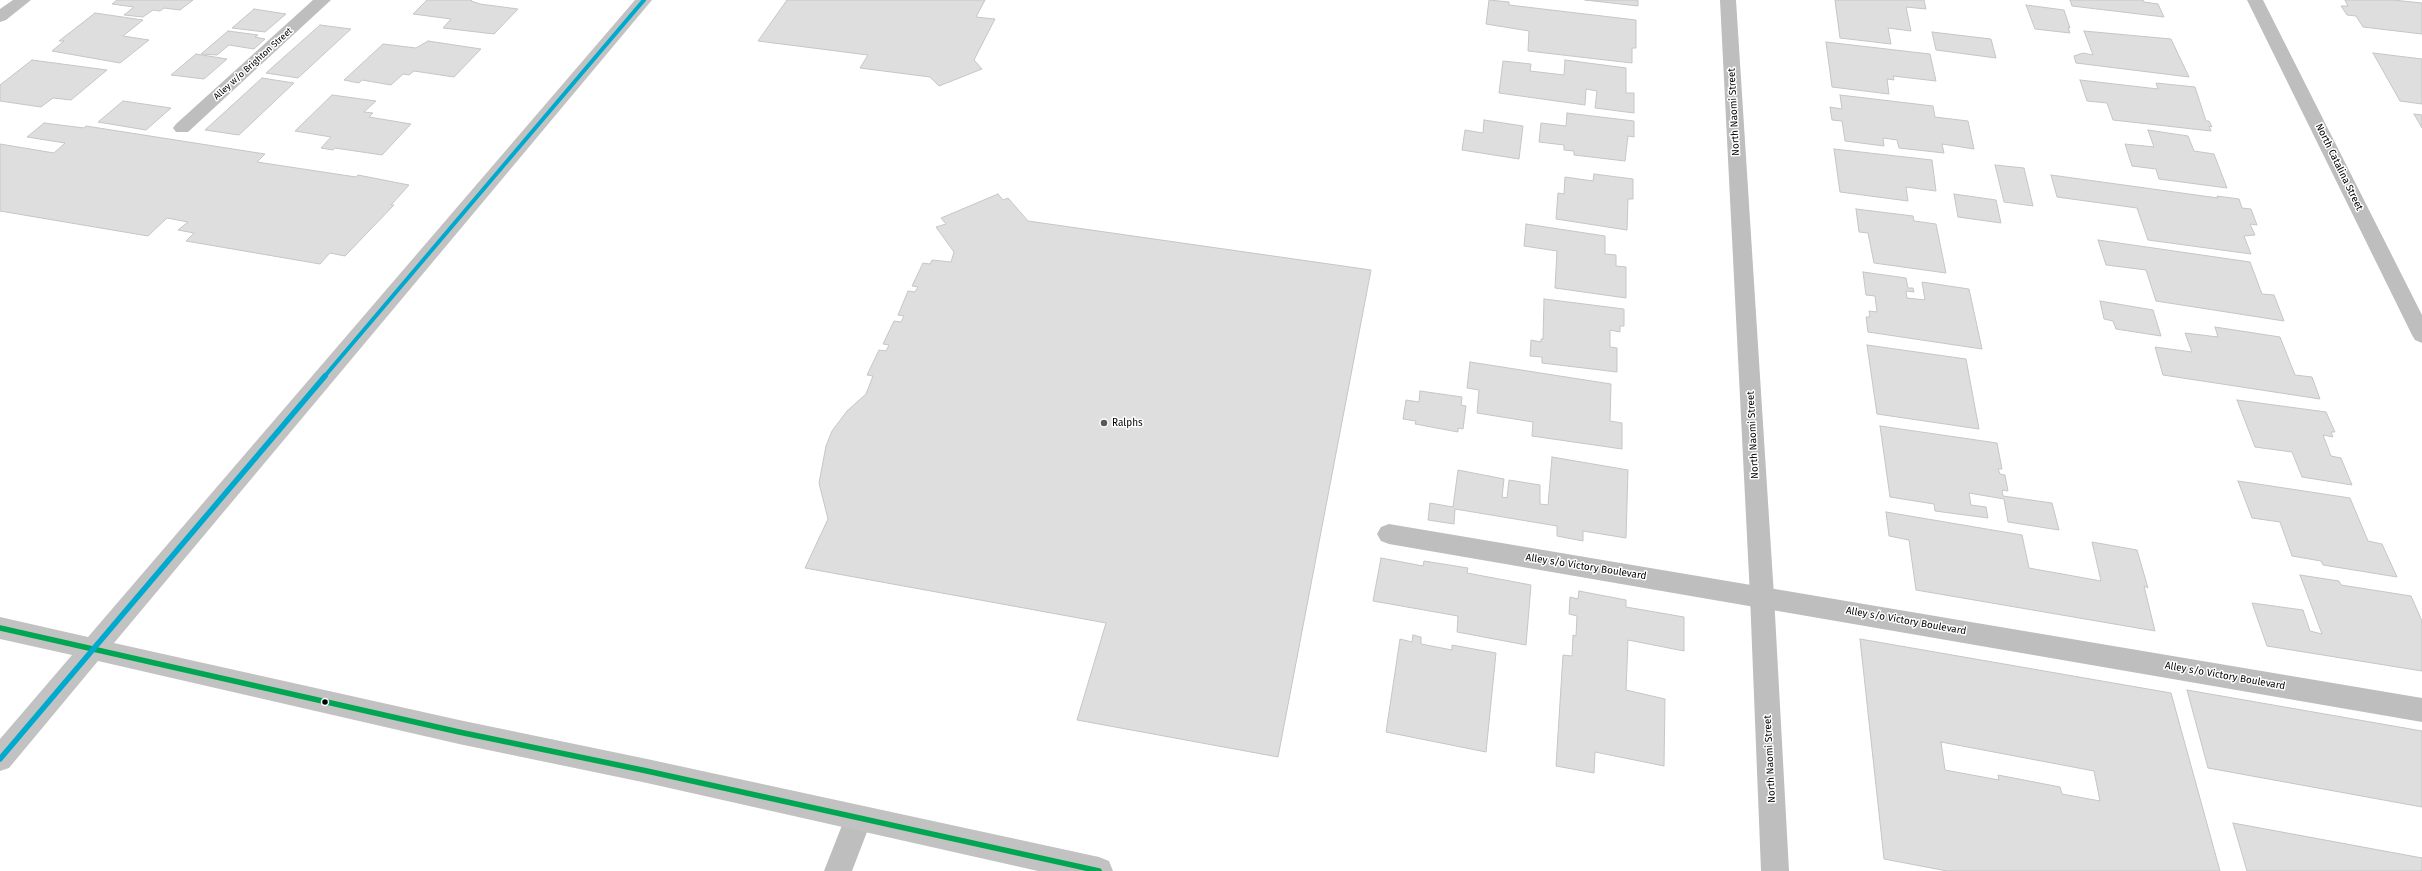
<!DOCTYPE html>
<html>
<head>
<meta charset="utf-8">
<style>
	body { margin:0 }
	canvas { display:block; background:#fff }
</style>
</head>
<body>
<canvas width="2422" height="871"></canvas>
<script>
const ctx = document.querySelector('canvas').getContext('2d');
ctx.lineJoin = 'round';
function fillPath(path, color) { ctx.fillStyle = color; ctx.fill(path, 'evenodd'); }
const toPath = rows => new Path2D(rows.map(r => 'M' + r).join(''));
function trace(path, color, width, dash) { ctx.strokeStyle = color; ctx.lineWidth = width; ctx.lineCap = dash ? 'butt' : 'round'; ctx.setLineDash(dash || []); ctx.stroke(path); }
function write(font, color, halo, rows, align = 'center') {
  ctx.font = font + ' "Fira Sans",sans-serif'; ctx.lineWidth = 3; ctx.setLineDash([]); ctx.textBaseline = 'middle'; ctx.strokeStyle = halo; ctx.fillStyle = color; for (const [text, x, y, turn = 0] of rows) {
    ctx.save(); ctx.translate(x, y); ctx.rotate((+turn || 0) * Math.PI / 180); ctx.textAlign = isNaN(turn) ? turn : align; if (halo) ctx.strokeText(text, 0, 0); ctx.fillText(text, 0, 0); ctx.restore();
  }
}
const building = toPath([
	[117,0,193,0,180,10,164,8,160,11,153,10,143,17,124,15,134,7,112,4,117,0],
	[427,0,472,0,471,1,480,4,518,9,494,34,443,28,451,19,413,14,427,0],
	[787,0,985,0,976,17,995,19,974,60,982,69,939,86,930,77,860,68,868,55,758,41,787,0],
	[1489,0,1509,2,1509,5,1636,20,1636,48,1632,48,1632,63,1528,51,1529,31,1486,24,1489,0],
	[1585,0,1638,0,1638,6,1585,0],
	[1835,0,1924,0,1926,9,1906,7,1911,31,1888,28,1891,44,1840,38,1835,0],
	[2070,0,2143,0,2144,2,2158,4,2164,17,2072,6,2070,0],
	[2345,0,2393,0,2422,3,2422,34,2363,27,2356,16,2347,15,2341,6,2348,6,2345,0],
	[2026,5,2064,10,2070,28,2068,27,2070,33,2035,29,2026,5],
	[254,9,286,14,265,32,232,28,254,9],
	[95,13,143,20,123,36,149,40,120,63,52,51,64,41,59,41,95,13],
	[320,25,351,29,298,78,266,73,320,25],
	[228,31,258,35,255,37,265,39,254,49,229,45,217,55,201,54,228,31],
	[2084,31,2171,39,2189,77,2076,63,2074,56,2083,53,2093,55,2084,31],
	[1932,32,1991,39,1996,58,1936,50,1932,32],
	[428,41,481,49,454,77,414,71,409,75,403,74,391,85,362,80,359,83,344,80,383,44,416,48,428,41],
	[1826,42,1930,54,1936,81,1893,76,1894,80,1887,79,1889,94,1832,87,1826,42],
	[2373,53,2422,59,2422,104,2400,101,2373,53],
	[196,54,227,59,204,79,171,75,196,54],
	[32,60,107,70,71,100,53,98,41,107,0,101,0,85,32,60],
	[1565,60,1626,68,1626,93,1634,93,1634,113,1595,108,1597,91,1586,89,1585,105,1499,93,1503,61,1531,64,1530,71,1564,75,1565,60],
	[262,78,294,83,239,135,205,130,262,78],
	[2080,80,2158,89,2156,83,2195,87,2206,121,2209,121,2212,127,2209,126,2211,131,2113,120,2107,103,2087,101,2080,80],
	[332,95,376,101,364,112,373,113,369,117,411,124,382,155,335,148,333,150,321,148,331,137,295,131,332,95],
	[1840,95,1933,106,1935,117,1968,121,1974,149,1942,144,1944,153,1899,148,1897,140,1883,138,1884,146,1845,141,1842,121,1832,120,1830,107,1842,109,1840,95],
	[123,101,171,108,146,130,98,122,123,101],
	[1567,113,1634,121,1634,137,1628,136,1625,161,1574,155,1574,151,1564,150,1564,145,1539,142,1541,123,1566,126,1567,113],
	[2414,114,2422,115,2422,128,2414,114],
	[1484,120,1523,126,1519,159,1462,150,1465,130,1483,133,1484,120],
	[44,123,84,128,86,126,265,154,257,162,356,177,358,175,409,185,391,205,394,205,345,256,330,253,320,264,186,241,194,233,178,230,188,222,167,218,148,236,0,211,0,144,54,153,65,143,27,137,44,123],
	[2148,130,2188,136,2194,151,2214,154,2227,188,2159,179,2156,169,2132,166,2125,144,2154,147,2148,130],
	[1834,149,1932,160,1936,191,1906,187,1908,201,1840,192,1834,149],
	[1995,165,2024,168,2033,206,2004,202,1995,165],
	[1594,174,1633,179,1633,199,1628,199,1627,230,1556,219,1558,193,1564,194,1565,177,1593,181,1594,174],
	[2051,175,2218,198,2217,196,2239,199,2242,208,2251,209,2257,225,2250,224,2255,235,2244,236,2251,254,2148,240,2137,208,2057,197,2051,175],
	[998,194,1003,200,1008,198,1028,221,1371,270,1278,757,1077,720,1106,623,805,568,828,519,819,483,826,446,832,431,847,411,866,394,873,376,867,375,879,350,886,351,889,345,883,344,894,321,901,322,904,316,898,315,908,291,915,292,918,287,912,286,923,263,930,264,932,260,951,262,954,252,936,227,946,224,941,218,998,194],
	[1954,194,1996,200,2001,223,1958,217,1954,194],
	[1856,209,1913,216,1914,221,1936,224,1946,273,1874,263,1868,233,1859,232,1856,209],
	[1526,224,1605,236,1605,254,1616,255,1616,266,1626,267,1626,298,1555,288,1557,251,1524,246,1526,224],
	[2098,240,2250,262,2262,294,2274,295,2284,321,2156,301,2146,270,2106,265,2098,240],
	[1863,272,1906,278,1908,288,1913,288,1914,292,1906,291,1907,298,1925,300,1922,282,1969,289,1982,349,1868,332,1866,317,1870,317,1869,311,1877,312,1875,296,1866,295,1863,272],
	[1544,299,1624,309,1624,326,1620,326,1620,332,1610,330,1610,347,1617,348,1617,372,1542,363,1542,357,1530,356,1531,340,1541,342,1541,339,1543,339,1544,299],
	[2100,301,2153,310,2161,336,2116,329,2113,321,2104,319,2100,301],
	[2215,327,2280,337,2295,375,2312,377,2320,399,2163,375,2155,347,2192,352,2185,333,2218,337,2215,327],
	[1867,345,1966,359,1979,429,1877,414,1867,345],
	[1470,362,1611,384,1610,421,1622,423,1622,449,1532,436,1533,422,1477,413,1479,390,1467,388,1470,362],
	[1420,391,1462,397,1461,405,1466,406,1463,429,1458,428,1458,432,1415,424,1416,421,1403,419,1406,400,1419,402,1420,391],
	[2237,400,2326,412,2335,432,2331,432,2333,437,2323,435,2331,456,2341,458,2352,485,2302,477,2292,452,2255,447,2237,400],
	[1880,426,1997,443,2002,469,1998,469,2000,474,2005,475,2008,491,2002,490,2003,496,2052,503,2059,530,2008,522,2004,499,1969,493,1971,505,1986,507,1988,518,1935,511,1934,504,1890,497,1880,426],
	[1552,457,1628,470,1626,538,1583,531,1583,541,1557,536,1557,526,1455,509,1454,524,1428,520,1430,503,1453,507,1458,470,1504,479,1502,497,1507,498,1509,480,1540,485,1540,504,1548,505,1552,457],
	[2238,481,2350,498,2368,541,2382,544,2397,577,2323,565,2321,561,2292,556,2280,522,2252,518,2238,481],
	[1886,512,2022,535,2029,568,2101,581,2092,542,2137,550,2148,588,2144,586,2155,631,1916,590,1909,540,1889,536,1886,512],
	[1381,558,1423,566,1424,561,1468,568,1467,573,1531,585,1526,645,1457,632,1458,616,1373,601,1381,558],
	[2300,575,2339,581,2341,585,2411,596,2422,621,2422,671,2267,646,2252,603,2303,610,2310,631,2322,634,2300,575],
	[1579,591,1626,600,1626,607,1684,617,1684,651,1628,640,1626,690,1665,699,1664,766,1595,752,1594,773,1556,766,1563,655,1572,656,1573,635,1576,636,1577,616,1569,614,1570,597,1578,599,1579,591],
	[1413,635,1421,637,1421,644,1452,650,1452,645,1496,653,1486,752,1386,732,1400,639,1412,642,1413,635],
	[1860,639,2171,693,2220,871,1947,871,1884,859,1860,639],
	[1941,742,2094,771,2100,801,2062,794,2060,787,1998,775,1999,780,1945,770,1941,742],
	[2187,690,2422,731,2422,807,2208,768,2187,690],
	[2233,823,2422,858,2422,871,2247,871,2233,823]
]);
fillPath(building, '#dedede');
trace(building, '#c6c6c6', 1);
fillPath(toPath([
	[313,0,331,0,188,132,176,132,173,128,176,124,313,0],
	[1389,524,2422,698,2422,722,1389,544,1381,541,1377,534,1381,527,1389,524]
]), '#bebebe');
fillPath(toPath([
	[13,0,31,0,6,20,0,22,0,9,13,0],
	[1720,0,1736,0,1774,596,1789,871,1761,871,1750,596,1720,0],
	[2247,0,2263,0,2422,315,2422,343,2415,340,2412,335,2247,0],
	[858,806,868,810,872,819,852,871,824,871,848,810,858,806]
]), '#bebebe');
fillPath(toPath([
	[635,0,652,0,114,643,459,720,647,759,1099,857,1109,861,1113,871,1038,871,647,783,459,744,98,661,9,768,0,771,0,739,72,655,0,639,0,617,88,637,635,0]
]), '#c2c2c2');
trace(toPath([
	[0,628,459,732,647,771,1099,871]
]), '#00a651', 5.5);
trace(toPath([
	[324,377,644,0]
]), '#00a9ce', 4);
trace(toPath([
	[0,759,325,376]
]), '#00a9ce', 5.5);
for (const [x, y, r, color] of [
	[1104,423,4,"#595959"],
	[325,702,3.5,"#000"]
]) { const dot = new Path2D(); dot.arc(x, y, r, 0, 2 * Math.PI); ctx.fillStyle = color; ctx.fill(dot); trace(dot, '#fff', 1.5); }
write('9px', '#000', '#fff', [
	["Alley w/o Brighton Street",253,64,-42]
]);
write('10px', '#000', '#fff', [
	["North Naomi Street",1734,112,-93],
	["North Catalina Street",2339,167,64],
	["North Naomi Street",1753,435,-93],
	["Alley s/o Victory Boulevard",1586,567,9],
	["Alley s/o Victory Boulevard",1906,621,10],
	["Alley s/o Victory Boulevard",2225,676,10],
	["North Naomi Street",1770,759,-93]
]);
write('10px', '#000', '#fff', [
	["Ralphs",1112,423]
], 'left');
</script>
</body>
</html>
